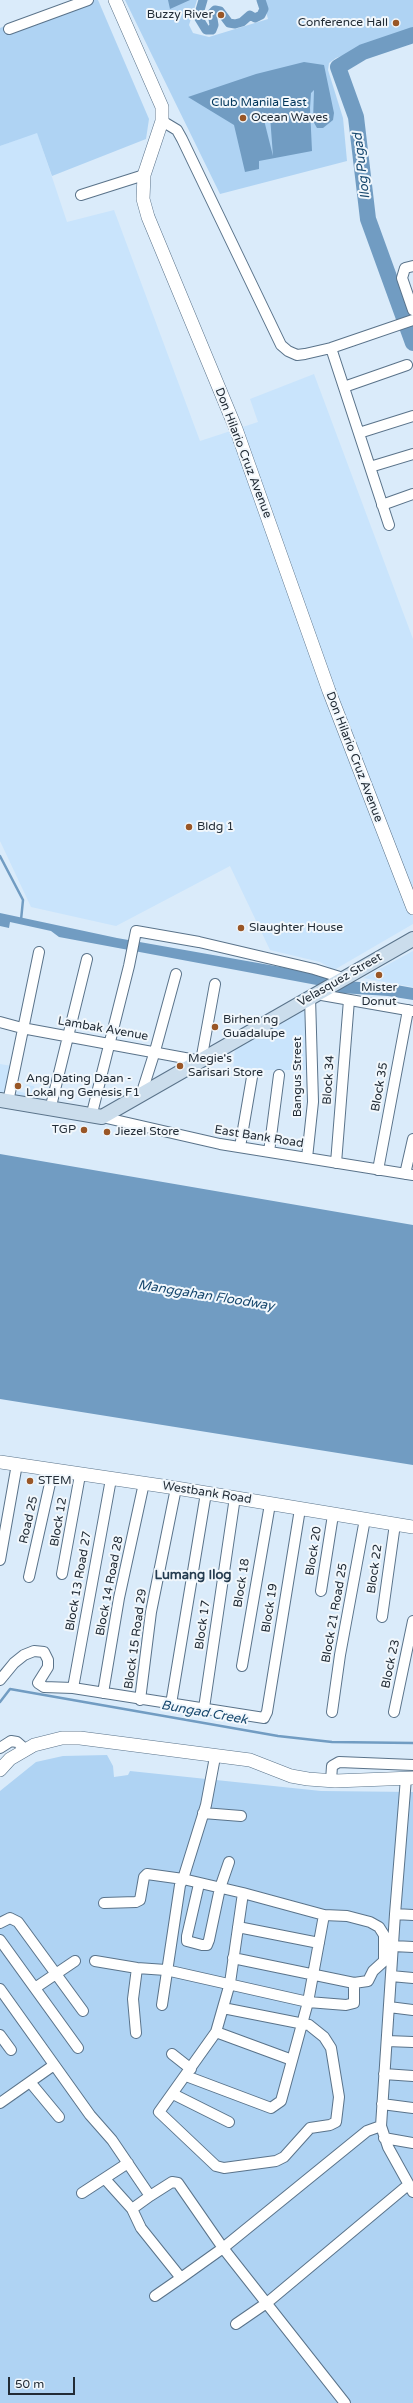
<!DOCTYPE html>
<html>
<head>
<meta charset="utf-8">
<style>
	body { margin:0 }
	#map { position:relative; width:413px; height:2403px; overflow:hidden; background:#daebfa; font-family:"Varela Round",sans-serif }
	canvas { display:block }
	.scale { position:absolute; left:8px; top:2377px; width:67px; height:18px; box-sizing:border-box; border:2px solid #222c36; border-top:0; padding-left:5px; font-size:12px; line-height:14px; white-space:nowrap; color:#222c36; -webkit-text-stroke:3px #f1f7fc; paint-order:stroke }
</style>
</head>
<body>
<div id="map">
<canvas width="413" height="2403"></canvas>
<div class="scale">50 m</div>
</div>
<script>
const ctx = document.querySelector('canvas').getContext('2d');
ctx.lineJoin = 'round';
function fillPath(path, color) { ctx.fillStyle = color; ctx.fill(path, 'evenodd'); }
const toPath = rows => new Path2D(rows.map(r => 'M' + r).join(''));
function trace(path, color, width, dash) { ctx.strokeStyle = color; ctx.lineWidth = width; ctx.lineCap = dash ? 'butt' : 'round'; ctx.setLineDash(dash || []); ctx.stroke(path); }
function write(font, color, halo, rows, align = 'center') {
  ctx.font = font + ' "Varela Round",sans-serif'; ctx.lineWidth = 4; ctx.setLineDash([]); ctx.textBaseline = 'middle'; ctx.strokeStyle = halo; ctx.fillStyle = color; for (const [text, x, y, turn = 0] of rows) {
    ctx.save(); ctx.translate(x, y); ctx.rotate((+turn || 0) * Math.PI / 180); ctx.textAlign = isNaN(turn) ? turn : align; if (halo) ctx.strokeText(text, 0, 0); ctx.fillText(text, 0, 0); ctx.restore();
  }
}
fillPath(toPath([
	[37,132,67,222,114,210,200,441,258,422,250,399,314,374,413,639,413,924,334,970,320,962,270,950,230,866,116,926,31,907,0,841,0,146],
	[413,951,413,987,363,978],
	[308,1008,309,1070,233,1070,235,1048],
	[0,1064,12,1066,8,1093,0,1092],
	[26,1085,34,1086,40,1102,15,1098,17,1091,25,1093]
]), '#c9e4fc');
fillPath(toPath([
	[74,0,98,0,149,119,146,139,52,176,37,133,0,146,0,28],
	[125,0,197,0,189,25,193,33,209,37,268,19,263,0,413,0,413,29,336,58,329,63,328,70,343,118,347,161,220,194],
	[107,1755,113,1766,114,1777,128,1775,130,1771,321,1791,413,1792,413,2403,0,2403,0,1791,36,1762,63,1756]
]), '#afd3f3');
fillPath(toPath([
	[168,0,190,0,170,9],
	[304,62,324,65,334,113,333,120,323,128,317,128,313,121,314,90,311,93,310,108,312,151,259,161,259,169,245,172,234,125,188,97,256,74],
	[262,112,270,116,273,156],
	[0,913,117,938,309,972,344,981,391,984,413,988,413,1000,388,996,341,993,322,986,59,937,51,931,10,922,9,928,0,926],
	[0,1154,413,1225,413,1465,0,1399]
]), '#719cc2');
trace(toPath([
	[0,856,23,900,21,920],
	[0,1702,10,1689,278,1736,332,1742,413,1743]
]), '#719cc2', 2.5);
trace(toPath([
	[203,0,198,17,206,30,212,30,214,25,212,13,215,10,220,11,229,23,235,24,242,22,250,15,255,18,261,15,264,9,261,0]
]), '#719cc2', 9);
trace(toPath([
	[413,35,363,52,338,67,356,117,368,219,413,343]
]), '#719cc2', 16);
const minor = toPath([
	[9,29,88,0],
	[162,121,177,130,182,139,281,345,288,351,297,355,305,354,331,348,413,320],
	[81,195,144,175],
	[413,266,405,268,402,278,413,310],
	[331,348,389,525],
	[344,387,407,365],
	[359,433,413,416],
	[370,467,413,454],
	[382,505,413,494],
	[316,994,413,1011],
	[0,1022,22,1028,201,1061,215,984],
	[141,1095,155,1051,176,974],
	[8,1102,39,952],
	[50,1110,87,959],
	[91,1117,129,966,136,931,199,942,314,969,343,978],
	[102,1117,220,1144,413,1175],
	[240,1147,252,1077],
	[269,1152,279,1075],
	[307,1158,313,1102,310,997],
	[336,1163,349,1000],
	[378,1170,408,1010],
	[405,1174,413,1139],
	[0,1560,17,1464],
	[62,1574,80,1475],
	[29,1577,53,1470],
	[321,1591,333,1515],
	[382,1617,395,1524],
	[242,1666,270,1504],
	[0,1680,14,1663,24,1655,34,1651,44,1652,48,1660,48,1667,38,1683,44,1687,73,1688,264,1718,267,1712,300,1509],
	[73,1688,111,1479],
	[103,1693,119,1598,144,1483],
	[140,1700,151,1612,176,1488],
	[171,1704,206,1493],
	[204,1708,235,1497],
	[332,1712,340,1655,365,1519],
	[394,1712,413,1621],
	[0,1748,11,1741,17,1742,25,1749],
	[215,1757,206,1805,183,1879,243,1893,230,1983,216,2032,159,2112,216,2166,224,2168,276,2161,284,2157,310,2128,330,2125,336,2122,339,2097,331,2048,324,2037,309,2025,223,2008],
	[406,1778,395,1914,413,1915],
	[331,1781,332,1766,339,1762,413,1765],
	[203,1813,241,1816],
	[199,1884,187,1936,187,1941,202,1945,207,1945,209,1940,220,1888,229,1862],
	[104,1903,136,1902,140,1900,144,1877,147,1874,183,1879,180,1885,162,2005],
	[395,1914,381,2126,388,2147,413,2192],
	[0,1923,10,1918,18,1922,83,2011],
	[238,1927,319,1943],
	[0,1940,78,2048],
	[393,1946,413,1947],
	[233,1958,354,1983,368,1981,373,1971,384,1961,384,1935,379,1927,370,1922,347,1916,324,1915,243,1893],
	[95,1961,137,1968,166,1970,308,2002,346,2005,354,2003,354,1983],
	[391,1976,413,1978],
	[35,1988,75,1961],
	[0,1989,90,2115,112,2140,150,2196,172,2182,178,2183,223,2248,345,2403],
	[389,2007,413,2010],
	[216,2032,292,2060],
	[136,2033,133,1999,137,1968],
	[0,2035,11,2050],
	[387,2041,413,2042],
	[172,2054,191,2069],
	[384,2074,413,2076],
	[186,2076,271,2108,281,2101,308,2002,324,1915],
	[30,2082,59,2117],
	[173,2094,229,2122],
	[0,2103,54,2065],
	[382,2104,413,2108],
	[384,2138,413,2143],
	[105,2179,132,2209,141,2228,181,2278,223,2248,367,2131,381,2126],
	[82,2193,128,2163],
	[132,2209,150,2196],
	[155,2296,181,2278],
	[236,2324,268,2302,408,2185]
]);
const tertiary = toPath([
	[115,0,162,107,162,121,144,175,143,199,148,217,236,429,329,691,413,908],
	[0,1462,176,1488,413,1527],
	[0,1770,10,1759,34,1745,62,1738,80,1738,250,1760,291,1776,308,1779,335,1781,413,1778]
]);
const secondary = toPath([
	[0,1100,102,1117,413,939]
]);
trace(minor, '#5a738a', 12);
trace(tertiary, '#5a738a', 14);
trace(secondary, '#5a738a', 16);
trace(minor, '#fff', 10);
trace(tertiary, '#fff', 13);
trace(secondary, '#cbddec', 14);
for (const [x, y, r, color] of [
	[221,15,4,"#995626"],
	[396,23,4,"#995626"],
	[243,118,4,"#995626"],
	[189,827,4,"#995626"],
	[241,928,4,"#995626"],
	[379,975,4,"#995626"],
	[215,1027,4,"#995626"],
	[180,1066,4,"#995626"],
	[18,1086,4,"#995626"],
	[84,1130,4,"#995626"],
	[107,1132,4,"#995626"],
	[30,1481,4,"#995626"]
]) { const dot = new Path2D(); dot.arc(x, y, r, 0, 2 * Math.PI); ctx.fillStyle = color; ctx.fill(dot); trace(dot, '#f1f7fc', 1.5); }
write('12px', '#222c36', '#f1f7fc', [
	["Buzzy River",213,15,"right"],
	["Conference Hall",388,23,"right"],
	["Ocean Waves",251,118],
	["Bldg 1",197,827],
	["Slaughter House",249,928],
	["Mister",379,988,"center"],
	["Donut",379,1002,"center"],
	["Birhen ng",223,1020],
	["Guadalupe",223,1034],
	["Megie's",188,1059],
	["Sarisari Store",188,1073],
	["Ang Dating Daan -",26,1079],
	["Lokal ng Genesis F1",26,1093],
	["TGP",76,1130,"right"],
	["Jiezel Store",115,1132],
	["STEM",38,1481]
], 'left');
write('12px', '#01365b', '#f1f7fc', [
	["Club Manila East",259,103]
]);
write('12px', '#222c36', '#f1f7fc', [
	["Don Hilario Cruz Avenue",243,453,69],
	["Don Hilario Cruz Avenue",354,757,69],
	["Velasquez Street",340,980,-30],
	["Lambak Avenue",103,1029,10],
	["Bangus Street",298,1077,-90],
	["Block 34",329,1080,-86],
	["Block 35",380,1087,-80],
	["East Bank Road",259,1137,9],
	["Westbank Road",207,1493,9],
	["Road 25",29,1520,-77],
	["Block 12",59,1522,-80],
	["Block 20",314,1551,-81],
	["Block 22",375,1569,-82],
	["Block 13 Road 27",79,1581,-80],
	["Block 18",242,1583,-81],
	["Block 14 Road 28",110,1586,-79],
	["Block 19",270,1608,-81],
	["Block 21 Road 25",335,1613,-80],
	["Block 17",203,1625,-82],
	["Block 15 Road 29",136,1639,-82],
	["Block 23",391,1664,-78]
]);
write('italic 13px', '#17486e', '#f1f7fc', [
	["Ilog Pugad",362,166,-97],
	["Manggahan Floodway",206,1296,9],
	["Bungad Creek",204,1713,10]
]);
write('bold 13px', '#243b4f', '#f1f7fc', [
	["Lumang Ilog",193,1576]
]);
</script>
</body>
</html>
